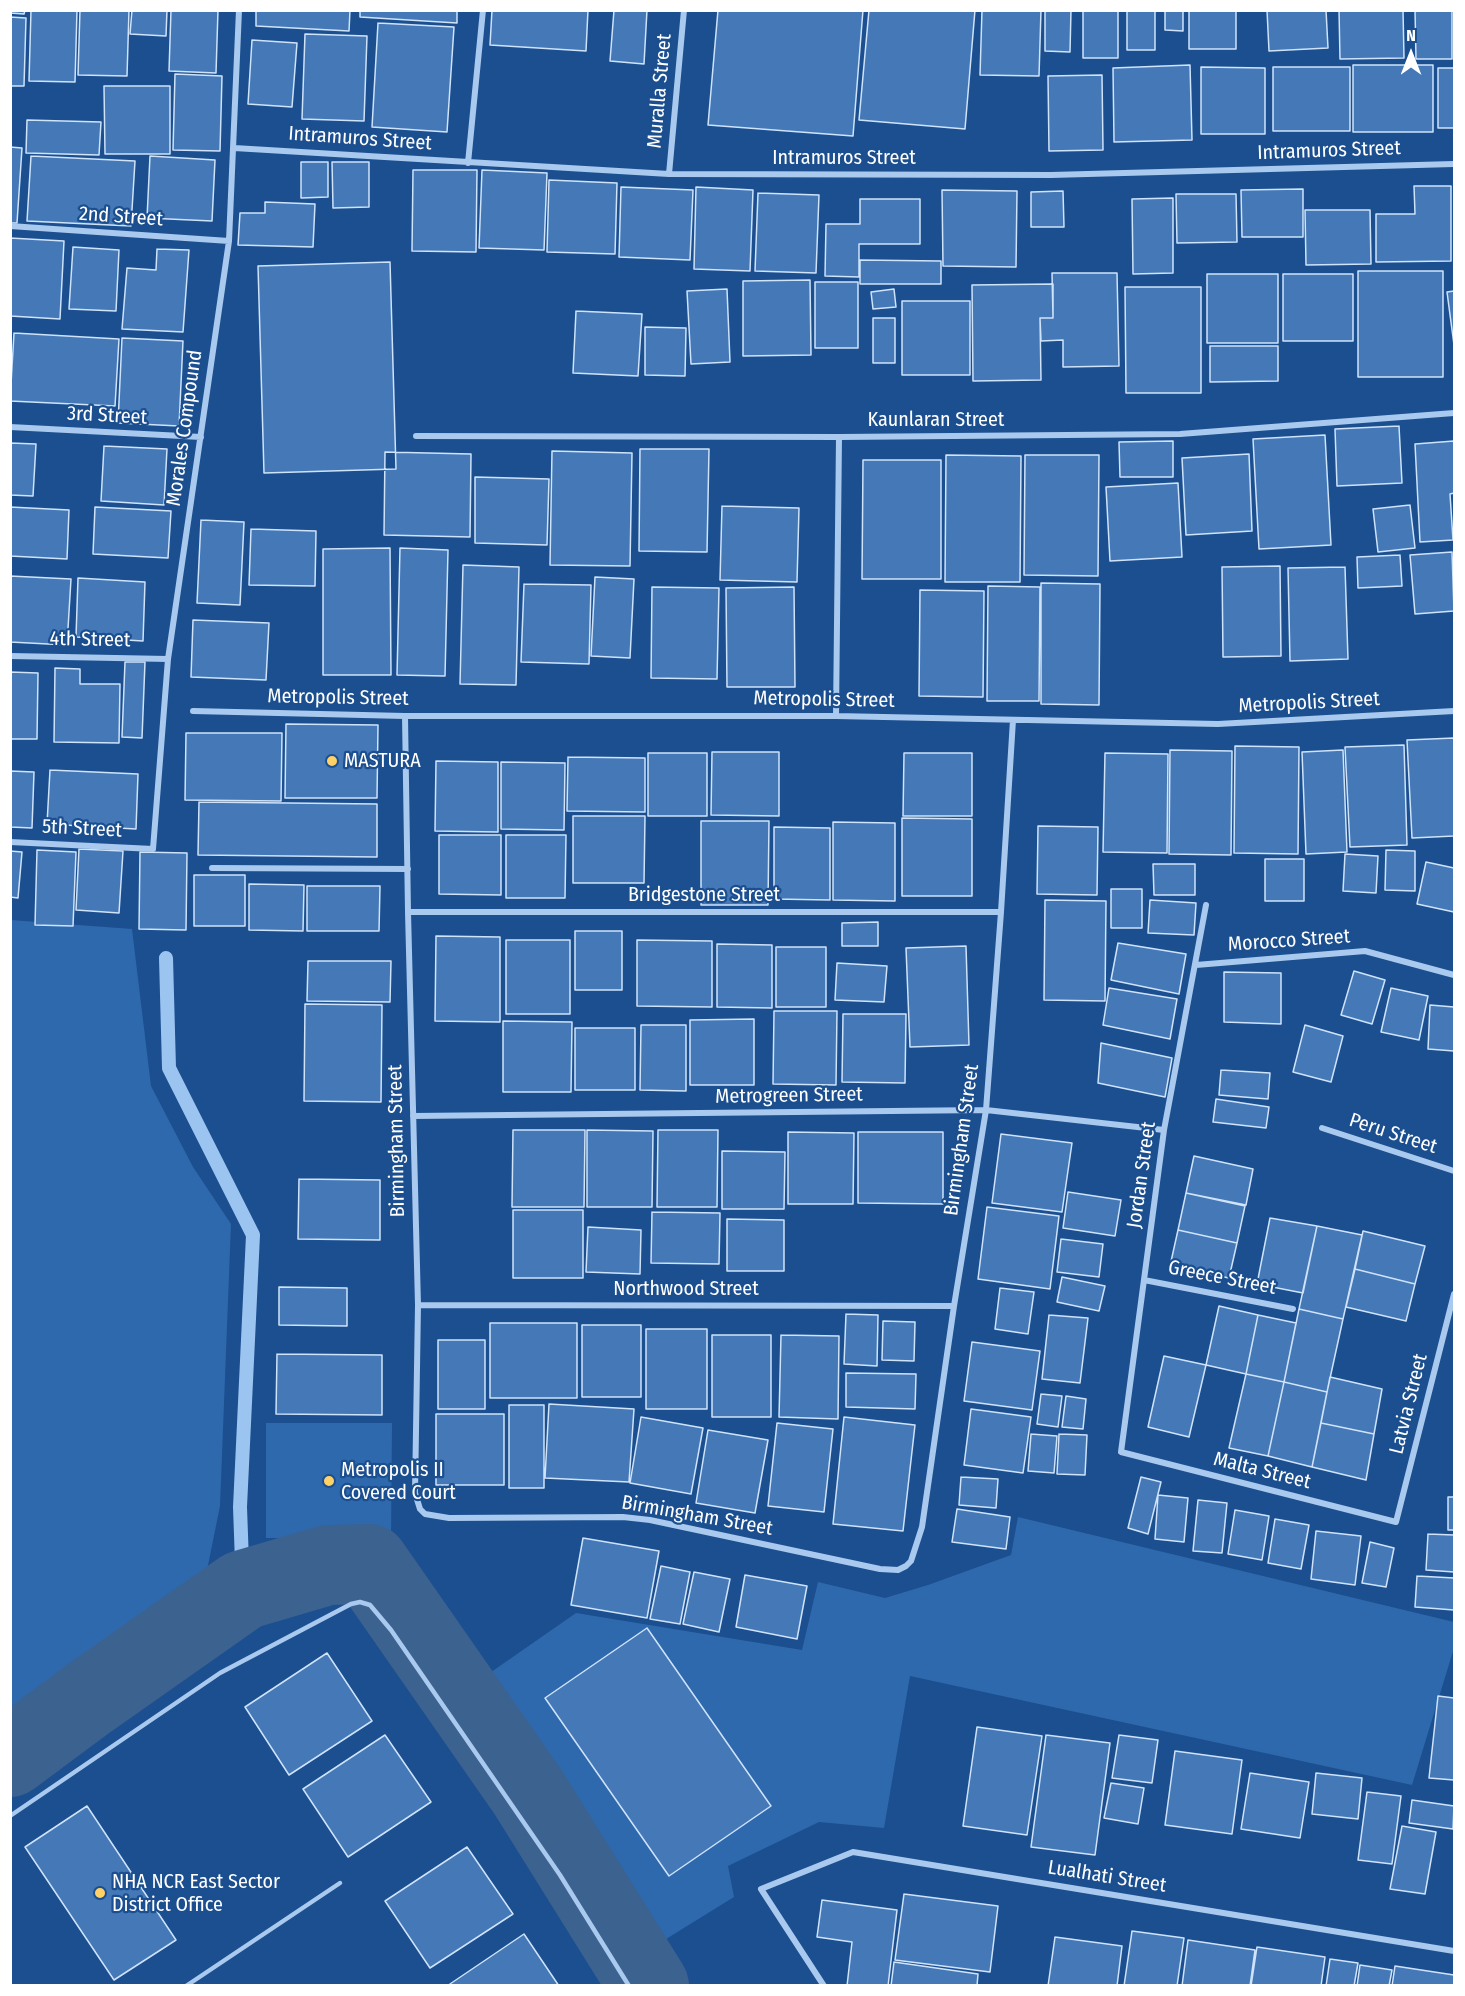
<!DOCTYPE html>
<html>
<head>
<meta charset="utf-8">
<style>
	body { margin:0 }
	#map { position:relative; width:1465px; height:1996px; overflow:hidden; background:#1b4f8f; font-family:"Fira Sans Condensed",sans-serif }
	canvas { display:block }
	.frame { position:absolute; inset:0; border:12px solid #fff; pointer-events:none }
	.north { position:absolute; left:1381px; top:24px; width:60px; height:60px; -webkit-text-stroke:4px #1b4f8f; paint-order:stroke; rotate:0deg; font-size:16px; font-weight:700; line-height:24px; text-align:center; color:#fff }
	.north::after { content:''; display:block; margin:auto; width:21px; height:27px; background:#fff; clip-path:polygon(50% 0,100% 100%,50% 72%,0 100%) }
</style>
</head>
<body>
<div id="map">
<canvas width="1465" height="1996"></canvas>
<div class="frame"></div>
<div class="north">N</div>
</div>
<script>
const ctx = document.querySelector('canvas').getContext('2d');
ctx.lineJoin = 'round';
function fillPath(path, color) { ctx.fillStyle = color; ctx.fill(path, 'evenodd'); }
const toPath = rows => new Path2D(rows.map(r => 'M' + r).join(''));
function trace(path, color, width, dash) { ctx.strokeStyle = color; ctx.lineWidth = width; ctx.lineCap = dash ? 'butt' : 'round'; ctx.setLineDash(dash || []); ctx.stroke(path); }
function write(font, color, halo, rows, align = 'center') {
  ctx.font = font + ' "Fira Sans Condensed",sans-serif'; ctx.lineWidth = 4.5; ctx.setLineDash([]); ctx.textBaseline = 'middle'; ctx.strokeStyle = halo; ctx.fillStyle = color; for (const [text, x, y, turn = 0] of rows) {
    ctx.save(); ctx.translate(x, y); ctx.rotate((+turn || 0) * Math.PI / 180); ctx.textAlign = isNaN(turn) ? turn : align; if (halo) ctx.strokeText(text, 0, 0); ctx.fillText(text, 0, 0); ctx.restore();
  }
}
fillPath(toPath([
	[11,920,132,929,151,1086,193,1167,231,1224,220,1506,202,1595,11,1725],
	[266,1423,392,1423,391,1539,266,1538],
	[1018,1517,1454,1622,1454,1648,1412,1785,910,1676,884,1828,819,1822,728,1866,734,1897,658,1944,484,1677,576,1613,802,1650,818,1582,885,1598,928,1585,1011,1555]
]), '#2e69ad');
trace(toPath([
	[166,958,169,1068,253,1235,240,1507,243,1590]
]), '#9cc4f0', 14);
trace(toPath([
	[10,1757,88,1699,243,1590,328,1565,369,1564,528,1792,649,1986]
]), '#3c6290', 80);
const building = toPath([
	[10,10,25,10,24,14,10,13,10,10],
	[31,10,77,10,75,82,29,81,31,10],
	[80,10,129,10,127,76,78,75,80,10],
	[132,10,167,10,166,36,130,34,132,10],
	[171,10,218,10,216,73,169,71,171,10],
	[256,10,350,10,349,31,256,26,256,10],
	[360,10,457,10,457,23,360,17,360,10],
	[492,10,588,10,586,51,490,45,492,10],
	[614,10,647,10,644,64,610,61,614,10],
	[718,10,863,10,853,136,708,125,718,10],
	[869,10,975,10,965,129,859,120,869,10],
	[982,10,1041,10,1039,76,980,75,982,10],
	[1045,10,1071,10,1070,52,1045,51,1045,10],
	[1083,10,1118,10,1118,58,1083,58,1083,10],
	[1127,10,1155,10,1155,50,1127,50,1127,10],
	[1165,10,1183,10,1183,31,1165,30,1165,10],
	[1189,10,1236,10,1236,49,1189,49,1189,10],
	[1267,10,1326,10,1328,48,1269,51,1267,10],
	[1339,10,1403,10,1404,58,1340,59,1339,10],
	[1415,10,1452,10,1452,59,1416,59,1415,10],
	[10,17,26,18,24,86,10,86,10,17],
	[378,23,454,27,447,132,372,127,378,23],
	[305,34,367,36,364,121,302,119,305,34],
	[252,40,297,43,292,107,248,104,252,40],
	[1190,65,1192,140,1114,142,1113,68,1190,65],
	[1353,65,1433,65,1433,132,1353,132,1353,65],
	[1201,67,1265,68,1265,134,1201,134,1201,67],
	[1273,67,1350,67,1350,131,1273,131,1273,67],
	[1438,68,1454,68,1454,128,1438,128,1438,68],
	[175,74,222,76,220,151,173,150,175,74],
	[1102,75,1103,150,1049,151,1048,76,1102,75],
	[104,86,170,86,170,154,105,154,104,86],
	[27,120,101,122,99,155,26,153,27,120],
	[10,147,22,148,17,223,10,223,10,147],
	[31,156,135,161,131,226,27,221,31,156],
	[150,156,215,160,212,221,147,218,150,156],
	[301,162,328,162,328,197,301,198,301,162],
	[332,162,369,162,369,207,333,208,332,162],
	[413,170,477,170,476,252,412,251,413,170],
	[482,170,547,173,544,250,479,248,482,170],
	[549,180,617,183,615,254,547,252,549,180],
	[1414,186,1451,186,1451,261,1376,262,1376,214,1415,214,1414,186],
	[621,187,693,190,690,260,619,257,621,187],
	[696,187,753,190,750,271,694,269,696,187],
	[1303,189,1303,237,1242,237,1241,190,1303,189],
	[942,190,1017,191,1016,267,943,266,942,190],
	[1063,191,1064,227,1031,227,1031,192,1063,191],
	[758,193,819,195,816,273,755,271,758,193],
	[1176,194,1236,194,1237,242,1177,243,1176,194],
	[1173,198,1173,273,1133,274,1132,199,1173,198],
	[860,199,920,199,920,244,859,244,859,277,825,276,826,224,860,224,860,199],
	[265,202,315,204,313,247,238,245,240,213,265,213,265,202],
	[1305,210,1370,210,1371,264,1306,265,1305,210],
	[10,238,64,241,60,319,10,316,10,238],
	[73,247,119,250,116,311,69,309,73,247],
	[157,249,189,250,183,332,122,329,127,268,156,270,157,249],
	[860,260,941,261,941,284,860,284,860,260],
	[390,262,396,469,264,473,258,266,390,262],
	[1358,271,1443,271,1443,377,1358,377,1358,271],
	[1052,273,1117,273,1119,366,1063,367,1063,340,1041,341,1040,318,1053,318,1052,273],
	[1207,274,1278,274,1278,343,1207,343,1207,274],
	[1283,274,1353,274,1353,341,1283,341,1283,274],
	[810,280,811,355,743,356,743,281,810,280],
	[815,282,858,282,858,348,815,348,815,282],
	[1053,284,1053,318,1040,318,1041,380,973,381,972,285,1053,284],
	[1125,287,1201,287,1201,393,1126,393,1125,287],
	[727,289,730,362,691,364,687,291,727,289],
	[894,289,896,307,873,309,871,292,894,289],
	[1454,291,1454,345,1447,292,1454,291],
	[902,301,970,301,970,375,902,375,902,301],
	[576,311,642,314,638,376,573,373,576,311],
	[873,318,895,318,895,363,873,363,873,318],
	[645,327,686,328,685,376,645,375,645,327],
	[14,333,119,339,115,406,10,401,14,333],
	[122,338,183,341,179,426,118,423,122,338],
	[1210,346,1278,346,1278,381,1210,382,1210,346],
	[1399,426,1402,483,1337,486,1335,429,1399,426],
	[1325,435,1331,545,1259,549,1253,439,1325,435],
	[1173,441,1173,477,1120,477,1119,442,1173,441],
	[1454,441,1454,493,1450,494,1453,540,1420,542,1415,444,1454,441],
	[10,443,36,444,33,496,10,495,10,443],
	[104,446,167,449,164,505,101,501,104,446],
	[640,449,709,449,707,552,639,551,640,449],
	[552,451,632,453,630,566,550,565,552,451],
	[385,452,471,454,470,537,384,535,385,452],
	[1249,454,1252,531,1186,535,1182,458,1249,454],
	[946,455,1021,456,1020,582,945,582,946,455],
	[1025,455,1099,455,1098,576,1024,575,1025,455],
	[863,460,941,460,941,579,862,579,863,460],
	[475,477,549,479,547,545,475,543,475,477],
	[1178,483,1182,557,1110,561,1106,487,1178,483],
	[1410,505,1415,548,1378,552,1373,509,1410,505],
	[722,506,799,508,797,582,720,580,722,506],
	[10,507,69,510,67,559,10,556,10,507],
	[95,507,171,511,168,558,93,554,95,507],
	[201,520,244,522,240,605,197,603,201,520],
	[251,529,316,531,315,586,249,585,251,529],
	[390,548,391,675,323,675,323,549,390,548],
	[400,548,448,550,445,676,397,675,400,548],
	[1452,552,1454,611,1415,614,1410,555,1452,552],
	[1400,555,1402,586,1358,588,1357,557,1400,555],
	[463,565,519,567,516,685,460,684,463,565],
	[1280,566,1281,656,1223,657,1222,567,1280,566],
	[1345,567,1348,659,1290,661,1288,568,1345,567],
	[10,576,71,579,67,645,10,642,10,576],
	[595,577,634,579,630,658,591,656,595,577],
	[78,578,145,582,143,641,76,637,78,578],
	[1041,583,1100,584,1099,705,1041,704,1041,583],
	[524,584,591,585,589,664,521,662,524,584],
	[988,586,1040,587,1039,701,987,701,988,586],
	[652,587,719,588,717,679,651,678,652,587],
	[794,587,795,687,727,687,726,588,794,587],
	[920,590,984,591,983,697,919,696,920,590],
	[193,620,269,623,266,680,191,677,193,620],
	[125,662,145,662,142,738,122,737,125,662],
	[55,668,80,669,80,684,120,684,119,743,54,742,55,668],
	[10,672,38,673,37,739,10,739,10,672],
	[286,724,378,725,377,798,285,798,286,724],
	[186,733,282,733,281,801,185,800,186,733],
	[1454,738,1454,836,1412,838,1407,740,1454,738],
	[1404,745,1407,845,1350,847,1345,747,1404,745],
	[1235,746,1299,747,1298,854,1234,853,1235,746],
	[1170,750,1232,751,1231,855,1169,854,1170,750],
	[1343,750,1347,852,1306,854,1302,752,1343,750],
	[712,752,779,752,779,816,711,815,712,752],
	[648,753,707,753,707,816,648,816,648,753],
	[904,753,972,753,972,816,903,816,904,753],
	[1105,753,1168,754,1167,853,1103,852,1105,753],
	[568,757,645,758,645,812,567,811,568,757],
	[436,761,498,762,498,832,435,831,436,761],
	[501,762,565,763,564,830,501,829,501,762],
	[50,770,138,774,136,829,47,824,50,770],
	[10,771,34,772,32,828,10,827,10,771],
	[199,802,377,804,377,857,198,855,199,802],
	[573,816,645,816,644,883,573,883,573,816],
	[902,818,972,819,972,896,902,896,902,818],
	[701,821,769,821,768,905,701,905,701,821],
	[833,822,895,823,895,901,833,900,833,822],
	[1038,826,1098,827,1097,895,1037,894,1038,826],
	[774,827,830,828,830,900,774,899,774,827],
	[439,835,501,835,501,895,439,894,439,835],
	[506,835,566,835,565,898,506,898,506,835],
	[79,849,123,851,119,913,76,910,79,849],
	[37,850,76,852,73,926,35,925,37,850],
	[1386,850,1415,851,1415,891,1385,890,1386,850],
	[10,851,22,852,18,898,10,897,10,851],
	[140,852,187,853,186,930,139,929,140,852],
	[1345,854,1378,856,1376,893,1343,891,1345,854],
	[1265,859,1304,859,1304,901,1265,901,1265,859],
	[1426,862,1454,868,1454,912,1417,904,1426,862],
	[1153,864,1195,864,1195,895,1154,895,1153,864],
	[194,875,245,875,245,926,194,926,194,875],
	[249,884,304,885,303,931,249,930,249,884],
	[307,886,380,886,379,931,307,931,307,886],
	[1111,889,1142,889,1142,928,1111,928,1111,889],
	[1045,900,1106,901,1105,1001,1044,1000,1045,900],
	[1150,900,1196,903,1194,935,1148,933,1150,900],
	[878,922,878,946,842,946,842,923,878,922],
	[575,931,622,931,622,990,575,990,575,931],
	[436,936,500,937,500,1022,435,1021,436,936],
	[506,940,570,940,570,1014,506,1014,506,940],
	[637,940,712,941,712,1007,637,1006,637,940],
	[1118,943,1186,954,1179,994,1111,980,1118,943],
	[717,944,772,945,772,1008,717,1007,717,944],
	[966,946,969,1045,910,1047,906,948,966,946],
	[776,947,826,947,826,1007,776,1007,776,947],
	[308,961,391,961,390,1002,307,1001,308,961],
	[837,963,887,966,884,1002,835,1000,837,963],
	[1354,971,1385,980,1372,1024,1341,1015,1354,971],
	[1224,972,1281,973,1281,1024,1224,1022,1224,972],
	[1109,988,1177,999,1170,1039,1103,1025,1109,988],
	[1391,988,1428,996,1419,1040,1381,1032,1391,988],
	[305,1004,382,1005,381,1102,304,1101,305,1004],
	[1430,1005,1454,1007,1454,1051,1428,1049,1430,1005],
	[774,1011,837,1011,836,1085,773,1084,774,1011],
	[843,1014,906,1014,905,1083,842,1082,843,1014],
	[754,1019,754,1085,690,1085,690,1020,754,1019],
	[503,1021,572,1022,571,1092,503,1092,503,1021],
	[641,1025,686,1025,686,1091,640,1090,641,1025],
	[1305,1025,1343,1036,1331,1082,1293,1072,1305,1025],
	[575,1028,635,1028,635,1090,575,1090,575,1028],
	[1101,1043,1172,1058,1165,1097,1098,1083,1101,1043],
	[1221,1070,1270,1073,1268,1099,1219,1095,1221,1070],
	[1216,1099,1269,1107,1266,1128,1213,1122,1216,1099],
	[513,1130,585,1130,584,1207,512,1207,513,1130],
	[587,1130,653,1131,652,1207,587,1207,587,1130],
	[658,1130,718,1130,717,1207,657,1207,658,1130],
	[788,1132,854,1133,853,1204,788,1204,788,1132],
	[858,1132,943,1132,943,1204,858,1203,858,1132],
	[1001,1134,1072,1143,1062,1212,992,1203,1001,1134],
	[722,1151,785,1152,784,1209,722,1209,722,1151],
	[1194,1156,1253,1169,1246,1205,1186,1193,1194,1156],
	[299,1179,380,1180,380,1240,298,1239,299,1179],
	[1068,1192,1121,1200,1115,1236,1063,1228,1068,1192],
	[1186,1193,1245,1206,1237,1243,1178,1230,1186,1193],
	[987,1207,1059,1216,1050,1289,978,1279,987,1207],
	[513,1210,583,1210,583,1278,513,1278,513,1210],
	[652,1212,720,1213,719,1264,651,1263,652,1212],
	[1270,1218,1317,1226,1303,1293,1257,1284,1270,1218],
	[727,1219,784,1220,784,1271,727,1271,727,1219],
	[1317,1226,1362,1235,1343,1319,1299,1309,1317,1226],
	[588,1227,641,1230,640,1274,586,1272,588,1227],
	[1178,1230,1237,1243,1229,1278,1170,1266,1178,1230],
	[1363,1231,1425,1246,1415,1284,1355,1269,1363,1231],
	[1061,1239,1103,1244,1099,1277,1057,1272,1061,1239],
	[1355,1269,1415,1284,1406,1321,1346,1307,1355,1269],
	[1062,1277,1105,1286,1099,1311,1057,1302,1062,1277],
	[279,1287,347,1288,347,1326,279,1325,279,1287],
	[1000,1288,1034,1292,1028,1334,995,1329,1000,1288],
	[1219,1306,1258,1315,1246,1374,1206,1365,1219,1306],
	[1299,1309,1343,1319,1327,1392,1284,1382,1299,1309],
	[846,1314,878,1315,877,1366,844,1364,846,1314],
	[1049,1315,1088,1318,1080,1383,1042,1379,1049,1315],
	[1258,1315,1296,1323,1284,1382,1246,1374,1258,1315],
	[883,1321,915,1322,914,1361,882,1360,883,1321],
	[490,1323,577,1323,577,1398,490,1398,490,1323],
	[582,1325,641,1325,641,1397,582,1397,582,1325],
	[646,1329,707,1329,707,1409,646,1409,646,1329],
	[712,1335,771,1335,771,1417,712,1417,712,1335],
	[781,1335,839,1336,838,1419,779,1417,781,1335],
	[438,1340,485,1340,485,1409,438,1409,438,1340],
	[972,1342,1040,1351,1032,1410,964,1401,972,1342],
	[277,1354,382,1355,382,1415,276,1414,277,1354],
	[1164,1356,1206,1365,1189,1437,1148,1427,1164,1356],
	[846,1373,916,1374,915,1409,846,1407,846,1373],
	[1246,1374,1284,1382,1268,1456,1229,1448,1246,1374],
	[1330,1377,1382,1389,1374,1434,1321,1423,1330,1377],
	[1284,1382,1327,1392,1312,1467,1268,1456,1284,1382],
	[1041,1394,1062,1396,1058,1427,1037,1424,1041,1394],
	[1066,1396,1086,1399,1083,1429,1062,1427,1066,1396],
	[549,1404,634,1409,629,1482,545,1478,549,1404],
	[509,1405,544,1405,544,1488,509,1488,509,1405],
	[971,1409,1031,1417,1023,1473,964,1465,971,1409],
	[436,1414,504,1414,504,1485,436,1485,436,1414],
	[641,1417,703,1428,691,1494,630,1483,641,1417],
	[844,1417,915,1425,903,1531,833,1524,844,1417],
	[777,1423,833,1429,824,1512,768,1506,777,1423],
	[1321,1423,1374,1434,1366,1480,1312,1467,1321,1423],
	[708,1430,768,1440,755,1513,696,1503,708,1430],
	[1031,1434,1057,1436,1054,1473,1028,1471,1031,1434],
	[1059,1434,1087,1435,1085,1475,1057,1474,1059,1434],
	[961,1477,998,1479,996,1508,959,1505,961,1477],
	[1141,1477,1161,1482,1148,1534,1128,1528,1141,1477],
	[1158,1495,1188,1498,1184,1542,1155,1539,1158,1495],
	[1448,1497,1454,1497,1454,1530,1448,1530,1448,1497],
	[1198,1500,1227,1503,1222,1553,1193,1551,1198,1500],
	[957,1509,1010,1517,1006,1549,952,1542,957,1509],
	[1235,1510,1269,1516,1262,1560,1228,1554,1235,1510],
	[1275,1519,1309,1525,1301,1569,1268,1563,1275,1519],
	[1316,1531,1361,1536,1355,1585,1311,1579,1316,1531],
	[1428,1534,1454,1535,1454,1572,1426,1570,1428,1534],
	[583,1538,659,1551,647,1618,571,1605,583,1538],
	[1370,1542,1394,1548,1386,1587,1362,1583,1370,1542],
	[661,1566,690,1572,680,1624,650,1619,661,1566],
	[694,1572,730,1579,719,1632,683,1624,694,1572],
	[745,1575,807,1586,797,1639,736,1627,745,1575],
	[1417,1576,1454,1578,1454,1610,1415,1607,1417,1576],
	[647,1628,771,1806,669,1876,545,1698,647,1628],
	[327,1653,372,1721,289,1775,245,1707,327,1653],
	[1438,1696,1454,1698,1454,1780,1429,1778,1438,1696],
	[977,1727,1042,1736,1027,1835,963,1826,977,1727],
	[385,1735,431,1802,348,1857,303,1789,385,1735],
	[1046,1735,1110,1743,1095,1855,1031,1847,1046,1735],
	[1119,1735,1158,1740,1152,1783,1112,1778,1119,1735],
	[1175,1751,1242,1760,1232,1834,1165,1825,1175,1751],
	[1250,1773,1309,1782,1300,1838,1241,1829,1250,1773],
	[1316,1773,1362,1778,1358,1819,1312,1814,1316,1773],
	[1111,1783,1144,1788,1138,1824,1104,1818,1111,1783],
	[1367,1792,1401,1796,1392,1864,1358,1860,1367,1792],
	[1412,1800,1454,1806,1453,1829,1409,1823,1412,1800],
	[87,1806,176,1940,114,1980,25,1847,87,1806],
	[1402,1826,1436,1832,1425,1894,1390,1889,1402,1826],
	[467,1847,513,1914,430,1968,385,1901,467,1847],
	[904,1894,998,1906,990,1972,895,1960,904,1894],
	[822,1900,897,1910,888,1986,847,1986,852,1942,817,1937,822,1900],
	[1132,1931,1184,1938,1177,1986,1124,1986,1132,1931],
	[524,1934,559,1986,447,1986,524,1934],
	[1055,1937,1122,1946,1117,1986,1048,1986,1055,1937],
	[1188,1940,1255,1950,1250,1986,1182,1986,1188,1940],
	[1257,1947,1325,1957,1321,1986,1251,1986,1257,1947],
	[1330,1959,1358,1963,1354,1986,1326,1986,1330,1959],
	[894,1962,978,1974,977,1986,891,1986,894,1962],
	[1360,1965,1392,1970,1389,1986,1357,1986,1360,1965],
	[1395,1966,1454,1975,1454,1986,1392,1986,1395,1966]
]);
fillPath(building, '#4478b7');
trace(building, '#cfe3fa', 1.5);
trace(toPath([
	[10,1816,220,1673,351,1604,360,1602,370,1605,391,1630,560,1875,629,1986],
	[186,1986,340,1883]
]), '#a9c9ee', 4.5);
trace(toPath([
	[234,148,669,174,1051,175,1454,164],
	[468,163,483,10],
	[669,174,684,10],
	[10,226,229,241],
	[10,427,201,437],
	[416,436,839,437,1180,434,1454,413],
	[10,656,168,659],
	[193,711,405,716,836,716,1218,724,1454,711],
	[405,716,408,912,418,1305,415,1493,420,1509,425,1514,449,1518,623,1517,650,1520,880,1569,898,1570,906,1566,911,1561,922,1527,954,1306,986,1110,1001,912,1013,720],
	[836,716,839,437],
	[10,842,153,849,168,659,229,241,239,10],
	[212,868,408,869],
	[1206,905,1164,1130,1121,1452,1396,1522,1454,1294],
	[408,912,1001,912],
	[1196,965,1365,951,1454,975],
	[413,1116,986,1110,1164,1130],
	[1322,1128,1454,1171],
	[1144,1280,1293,1309],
	[418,1305,954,1306],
	[824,1986,761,1889,853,1852,1454,1951]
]), '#a9c9ee', 6);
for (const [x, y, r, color] of [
	[332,761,6,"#ffd166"],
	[329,1481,6,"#ffd166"],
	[100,1893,6,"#ffd166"]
]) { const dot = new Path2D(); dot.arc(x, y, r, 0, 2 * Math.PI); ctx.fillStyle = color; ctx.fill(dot); trace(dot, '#1b4f8f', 2); }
write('20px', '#fff', '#1b4f8f', [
	["Muralla Street",660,91,-85],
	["Intramuros Street",360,139,4],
	["Intramuros Street",1329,151,-2],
	["Intramuros Street",844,158],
	["2nd Street",121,217,4],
	["3rd Street",107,416,3],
	["Kaunlaran Street",936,420],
	["Morales Compound",185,428,-82],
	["4th Street",90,640,1],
	["Metropolis Street",338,698,1],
	["Metropolis Street",824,700,1],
	["Metropolis Street",1309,703,-3],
	["5th Street",82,829,3],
	["Bridgestone Street",704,895],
	["Morocco Street",1289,941,-4],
	["Metrogreen Street",789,1096,-1],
	["Peru Street",1393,1134,18],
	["Birmingham Street",962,1140,-82],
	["Birmingham Street",397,1141,-91],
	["Jordan Street",1142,1175,-82],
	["Greece Street",1222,1278,11],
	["Northwood Street",686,1289],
	["Latvia Street",1409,1404,-76],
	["Malta Street",1262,1471,14],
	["Birmingham Street",697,1516,10],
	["Lualhati Street",1107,1877,9]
]);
write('20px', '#fff', '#1b4f8f', [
	["MASTURA",344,761],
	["Metropolis II",341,1470],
	["Covered Court",341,1493],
	["NHA NCR East Sector",112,1882],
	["District Office",112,1905]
], 'left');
</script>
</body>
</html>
